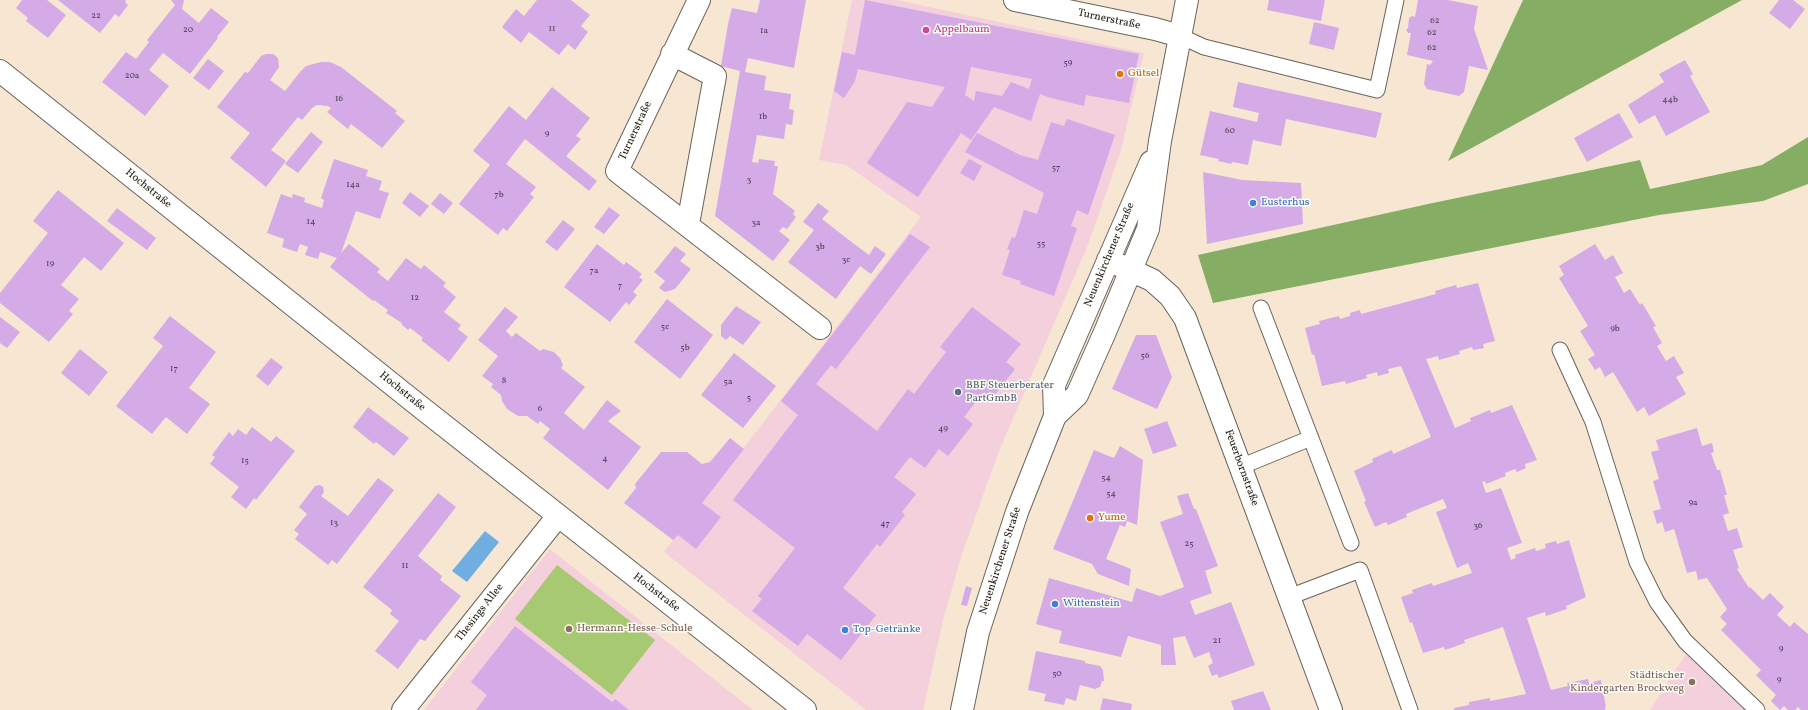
<!DOCTYPE html>
<meta charset="utf-8">
<style>
body{margin:0}
canvas{display:block;background:#f7e7d2}
</style>
<canvas width="1808" height="710"></canvas>
<script>
const ctx = document.querySelector('canvas').getContext('2d');
ctx.lineJoin = 'round';
function fillPath(path, color) { ctx.fillStyle = color; ctx.fill(path, 'evenodd'); }
function trace(path, color, width, dash) { ctx.strokeStyle = color; ctx.lineWidth = width; ctx.lineCap = dash ? 'butt' : 'round'; ctx.setLineDash(dash || []); ctx.stroke(path); }
function drawText(font, color, halo, rows, align = 'center') {
  ctx.font = font + ' Vollkorn,serif'; ctx.lineWidth = 3; ctx.setLineDash([]); ctx.textBaseline = 'middle'; ctx.strokeStyle = halo; ctx.fillStyle = color; for (const [text, x, y, turn = 0] of rows) {
    ctx.save(); ctx.translate(x, y); ctx.rotate((+turn || 0) * Math.PI / 180); ctx.textAlign = isNaN(turn) ? turn : align; if (halo) ctx.strokeText(text, 0, 0); ctx.fillText(text, 0, 0); ctx.restore();
  }
}
fillPath(new Path2D(`
 M852,0H897L1144,53L1121,150L1088,245L999,451L962,554L944,616L923,710H866L664,552L921,217L846,165L819,160Z
 M550,549L753,710H424Z
 M1686,654L1745,710H1650Z`), '#f4cfdc');
fillPath(new Path2D(`
 M557,565L655,640L612,695L515,619Z`), '#a7c972');
fillPath(new Path2D(`
 M1523,0H1742L1448,161Z
 M1808,137V184L1763,201L1659,215L1213,303L1198,255L1428,204L1640,160L1650,189L1762,165Z`), '#85ad64');
fillPath(new Path2D(`
 M485,531L499,542L467,582L452,571Z`), '#70aee2');
fillPath(new Path2D(`
 M22,0H47L66,15L48,38L26,21L28,18L16,8Z
 M58,0H126L125,2L128,5L119,17L115,14L100,33Z
 M171,0H184L182,9L199,23L211,8L229,22L217,37L218,38L190,74L163,53L149,70L169,86L145,116L102,82L126,52L136,59L149,42L147,40L175,5Z
 M537,0H571L590,15L581,26L588,32L575,50L568,44L559,55L529,32L521,43L502,27L516,9L524,16Z
 M760,0H806L794,68L748,58L745,72L766,76L764,90L791,94L789,109L794,110L792,125L786,124L784,139L757,135L752,162L758,163L759,159L775,161L774,166H778L773,194L795,211L793,214L796,217L787,229L783,227L779,231L790,240L773,261L715,216L740,71L721,66L728,24L732,8L757,13Z
 M865,0L1139,54L1129,103L1086,95L1084,106L1051,98L1040,94L1031,121L994,107L971,140L961,133L918,197L867,163L907,102L932,107L945,87L858,69L855,81L844,98L834,91L842,52L855,55ZM971,67L1032,79L1029,89L1011,82L1002,96L976,91L974,101L965,95Z
 M1269,0H1325L1321,21L1267,10Z
 M1418,0H1448L1478,6L1474,29L1488,70L1469,66L1464,92L1459,96L1427,89L1424,84L1427,64L1430,65L1433,61L1407,55L1411,33H1408L1406,30L1408,28L1409,18L1412,16L1415,17Z
 M1779,0H1793L1805,9L1790,29L1769,13Z
 M1314,22L1339,28L1334,50L1309,44Z
 M266,54H273L278,58L279,67L270,80L285,91L300,72L306,66L321,62H330L341,67L397,111L395,113L405,121L382,148L351,124L348,129L327,112L331,108L328,106L317,105L312,108L302,120L298,117L271,150L286,161L266,187L230,158L250,133L217,107L245,72L248,73L261,56Z
 M208,59L224,71L209,90L193,78Z
 M1685,60L1693,74L1690,76L1710,112L1666,136L1655,115L1639,124L1628,105L1664,82L1659,74Z
 M1238,82L1382,113L1376,138L1286,119L1281,146L1253,140L1248,165L1232,162L1231,164L1218,161L1219,159L1200,155L1210,111L1257,122L1259,113L1233,107Z
 M552,87L590,118L576,136L581,139L566,156L597,181L589,191L525,139L506,164L536,187L530,194L534,197L507,231L503,228L498,235L459,204L490,165L473,151L509,106L526,120Z
 M1619,113L1633,137L1587,162L1574,138Z
 M1067,119L1115,135L1088,215L1077,210L1071,226L1077,228L1054,296L1020,284L1021,281L1002,275L1010,250L1007,249L1012,237L1015,238L1024,210L1037,214L1044,193L965,152L977,133L1020,155L1038,160L1051,122L1064,126Z
 M311,132L323,142L298,173L285,164Z
 M334,159L368,170L366,176L382,181L379,190L389,193L380,219L356,211L341,253L349,244L380,269L377,272L388,281L406,258L421,269L424,265L446,283L443,286L456,297L444,312L461,325L458,329L468,337L449,362L421,340L423,338L410,328L408,330L401,324L402,323L386,313L388,310L374,300L373,301L330,267L337,258L320,252L318,259L305,255L308,247L300,244L297,252L282,247L284,239L267,233L281,194L292,198L293,194L305,198L304,202L322,208L324,200L321,198Z
 M969,159L982,166L974,181L960,173Z
 M1203,172L1242,180L1301,183L1303,224L1207,244Z
 M58,190L124,243L101,271L84,257L61,285L79,299L69,311L73,314L49,342L0,303V293L48,233L33,221Z
 M410,192L429,206L420,217L402,203Z
 M440,193L453,203L444,214L431,204Z
 M818,203L829,211L822,219L845,237L869,255L875,246L886,254L871,274L860,266L836,299L788,262L814,230L803,222Z
 M609,207L620,215L604,234L594,227Z
 M117,208L156,238L147,250L107,221Z
 M563,220L575,229L557,251L545,242Z
 M910,234L930,247L836,369L831,365L816,384L877,431L908,389L914,394L946,352L940,347L972,307L1021,344L1006,362L1015,369L990,401L982,394L964,417L973,424L948,456L939,449L925,468L910,457L894,477L916,494L902,512L905,515L880,547L877,544L843,588L876,615L841,660L807,634L798,646L752,611L762,599L758,596L795,548L733,500L798,415L781,401Z
 M597,244L624,265L626,262L642,274L639,277L643,280L633,292L637,295L629,305L626,302L610,322L564,287Z
 M1595,244L1605,260L1613,255L1623,273L1615,277L1624,293L1630,289L1640,305L1642,303L1656,326L1653,327L1662,343L1657,346L1666,361L1674,356L1684,373L1676,377L1686,394L1649,416L1644,407L1637,412L1613,372L1605,377L1600,367L1595,370L1588,359L1595,355L1580,331L1588,326L1559,278L1564,275L1559,266Z
 M675,246L686,254L680,261L691,269L675,289L665,292L659,288L665,281L654,272Z
 M1478,283L1495,341L1483,344L1484,348L1473,350L1472,347L1459,351L1460,354L1439,360L1438,356L1426,359L1455,428L1471,421L1470,418L1490,410L1491,413L1512,405L1537,460L1525,464L1526,468L1517,472L1515,469L1505,473L1506,476L1486,484L1485,481L1482,482L1486,493L1501,488L1522,543L1507,548L1511,560L1516,558L1515,555L1535,548L1536,551L1546,548L1545,544L1556,541L1557,544L1569,540L1586,597L1566,606L1567,609L1546,616L1545,612L1527,618L1551,690L1568,686L1567,683L1588,679L1589,683L1601,680L1606,707H1605V710H1454V708L1469,705V702L1490,698V701L1526,694L1503,627L1464,640L1465,643L1445,650L1444,647L1423,653L1412,622L1410,623L1401,597L1413,593L1412,590L1432,583L1433,586L1472,573L1468,563L1457,568L1436,512L1447,508L1443,499L1406,514L1407,517L1388,525L1386,522L1375,527L1364,502L1366,501L1354,471L1373,462L1372,459L1392,450L1393,454L1431,437L1401,366L1388,369L1389,373L1378,376L1377,372L1366,375L1367,378L1346,384L1345,381L1322,386L1314,354L1312,355L1305,328L1320,324L1319,321L1339,316L1340,319L1350,316V313L1360,310L1361,314L1436,294L1435,291L1456,285L1457,288Z
 M667,299L713,335L680,379L634,342Z
 M736,306L761,322L743,345L730,336L726,340L721,336V325Z
 M505,307L518,317L506,331L512,337L516,333L540,351L543,349L554,352L560,358L563,365L561,368L585,387L564,413L584,430L607,400L621,411L608,421L641,447L608,490L543,438L550,429L540,421L538,424L527,416H518L507,409L502,401L501,395L491,387L493,384L482,376L498,356L478,340Z
 M170,316L216,352L189,388L210,404L187,434L166,417L152,434L116,406L163,346L153,338Z
 M0,317L20,332L7,348L0,343Z
 M1136,335H1156L1172,377L1157,409L1112,389Z
 M80,349L108,372L89,396L61,373Z
 M734,353L776,386L743,428L701,395Z
 M271,358L283,367L268,386L256,376Z
 M368,407L409,438L394,456L376,442L374,444L353,427Z
 M1167,421L1177,446L1153,454L1144,429Z
 M252,427L271,442L276,436L295,451L256,500L254,498L246,509L231,497L239,487L210,464L215,457L212,455L229,432L233,436L238,429L246,435Z
 M1697,428L1702,446L1712,443L1714,452L1711,453L1717,470H1720L1727,495H1724L1729,513L1723,515L1728,531L1737,528L1743,547L1733,550L1739,568L1737,569L1749,588L1750,587L1763,600L1770,593L1784,607L1777,615L1790,627L1794,622L1808,634V710H1801L1798,707L1795,710H1788L1784,706L1780,710L1771,701L1776,695L1756,675L1761,670L1721,630L1727,624L1720,617L1727,609L1707,578L1698,580L1696,571L1687,573L1674,529L1665,532L1662,522L1657,524L1653,511L1661,509L1653,481L1659,479L1651,452L1659,450L1656,440Z
 M730,438L744,449L702,503L721,517L696,549L678,535L673,540L624,503L636,488L635,484L661,452H687L702,464L710,462Z
 M1120,446L1143,460L1137,525L1127,521L1125,527L1120,525L1106,559L1131,569L1129,586L1098,574L1092,564L1053,549L1094,450L1114,458Z
 M378,478L394,490L337,564L332,560L328,565L295,539L299,534L294,530L307,514L299,507L315,486L320,485L323,487L324,492L321,496L348,516Z
 M438,493L456,507L418,556L442,576L440,580L461,596L425,641L420,639L398,669L375,651L399,621L390,614L392,610L363,587Z
 M1188,493L1194,509H1196L1218,566L1205,571L1212,593L1190,601L1195,615L1231,602L1255,665L1219,678L1217,674L1212,676L1208,666L1213,663L1209,652L1194,658L1185,636L1173,638L1176,665H1161V645L1128,636L1121,657L1059,643L1062,631L1036,624L1049,578L1132,602L1136,588L1160,596L1184,587L1160,522L1183,514L1177,496Z
 M966,586L972,588L967,606L961,605Z
 M515,626L612,702L615,699L629,710H476L487,695L471,682Z
 M1036,651L1085,661V663L1100,666L1103,670L1104,681H1102L1100,687L1095,689L1080,685L1076,701L1066,698L1064,705L1044,701L1046,694L1028,690Z
 M1263,691L1271,710H1234L1231,701Z
 M1103,698L1132,704L1131,710H1100Z`), '#d4aae7');
const lane = new Path2D(`
 M1180,36L1204,47L1377,90L1396,0
 M1261,308L1351,543
 M1560,350L1593,422L1637,562L1657,602L1685,641L1757,710
 M1240,467L1311,438
 M1289,597L1360,570L1410,710`);
const street = new Path2D(`
 M699,0L617,171L820,328
 M1015,0L1155,29L1180,36
 M672,54L715,76L688,224
 M0,71L418,405L805,710
 M403,710L558,516`);
const secondary = new Path2D(`
 M1108,260L1152,280L1170,296L1185,318L1331,710
 M1055,416L1054,385L1151,162
 M962,710L978,632L1017,512L1055,416L1077,395L1105,332L1148,229L1160,141L1187,0`);
trace(lane, '#69635c', 17);
trace(street, '#69635c', 24);
trace(secondary, '#69635c', 24);
trace(lane, '#fff', 15);
trace(street, '#fff', 22);
trace(secondary, '#fff', 22);
for (const [x, y, r, color] of [
 [926,30,4,"#d1479c"],
 [1120,74,4,"#e8710a"],
 [1253,203,4,"#3f7fe0"],
 [958,392,4,"#5c6f8a"],
 [1090,518,4,"#e8710a"],
 [1055,604,4,"#3f7fe0"],
 [569,629,4,"#8d6e63"],
 [845,630,4,"#3f7fe0"],
 [1692,682,4,"#8d6e63"]
]) { const dot = new Path2D(); dot.arc(x, y, r, 0, 2 * Math.PI); ctx.fillStyle = color; ctx.fill(dot); trace(dot, '#fdfcf7', 1.5); }
drawText('9px', '#4a404f', null, [
 ["22",96,16],
 ["62",1435,21],
 ["11",552,29],
 ["20",188,30],
 ["1a",764,31],
 ["62",1432,33],
 ["62",1432,48],
 ["59",1068,63],
 ["20a",132,76],
 ["16",339,99],
 ["44b",1670,100],
 ["1b",763,117],
 ["60",1230,131],
 ["9",547,134],
 ["57",1056,168],
 ["3",749,180],
 ["14a",353,185],
 ["7b",499,195],
 ["14",311,222],
 ["3a",756,223],
 ["55",1041,244],
 ["3b",820,247],
 ["3c",846,260],
 ["19",50,264],
 ["7a",594,271],
 ["7",620,286],
 ["12",415,298],
 ["5c",665,327],
 ["9b",1615,329],
 ["5b",685,348],
 ["56",1145,356],
 ["17",174,369],
 ["8",504,381],
 ["5a",728,382],
 ["5",749,398],
 ["6",540,409],
 ["49",943,429],
 ["4",605,459],
 ["15",245,461],
 ["54",1106,478],
 ["54",1111,494],
 ["9a",1693,503],
 ["13",334,523],
 ["47",885,524],
 ["36",1478,526],
 ["25",1189,544],
 ["11",405,566],
 ["21",1217,641],
 ["9",1781,649],
 ["50",1057,674],
 ["9",1779,680]
]);
drawText('11px', '#1c1c1c', '#fdfcf7', [
 ["Turnerstraße",1109,20,12],
 ["Turnerstraße",636,131,-65],
 ["Hochstraße",148,189,39],
 ["Neuenkirchener Straße",1110,255,-67],
 ["Hochstraße",402,392,39],
 ["Feuerbornstraße",1241,468,70],
 ["Neuenkirchener Straße",1001,561,-72],
 ["Hochstraße",656,593,38],
 ["Thesings Allee",480,613,-52]
]);
drawText('11px', '#b23c85', '#fdfcf7', [
 ["Appelbaum",934,30]
], 'left');
drawText('11px', '#c56008', '#fdfcf7', [
 ["Gütsel",1128,74],
 ["Yume",1098,518]
], 'left');
drawText('11px', '#366cbe', '#fdfcf7', [
 ["Eusterhus",1261,203],
 ["Wittenstein",1063,604],
 ["Top-Getränke",853,630]
], 'left');
drawText('11px', '#4e5e75', '#fdfcf7', [
 ["BBF Steuerberater",966,386],
 ["PartGmbB",966,399]
], 'left');
drawText('11px', '#785e54', '#fdfcf7', [
 ["Hermann-Hesse-Schule",577,629],
 ["Städtischer",1684,676,"right"],
 ["Kindergarten Brockweg",1684,689,"right"]
], 'left');
</script>
